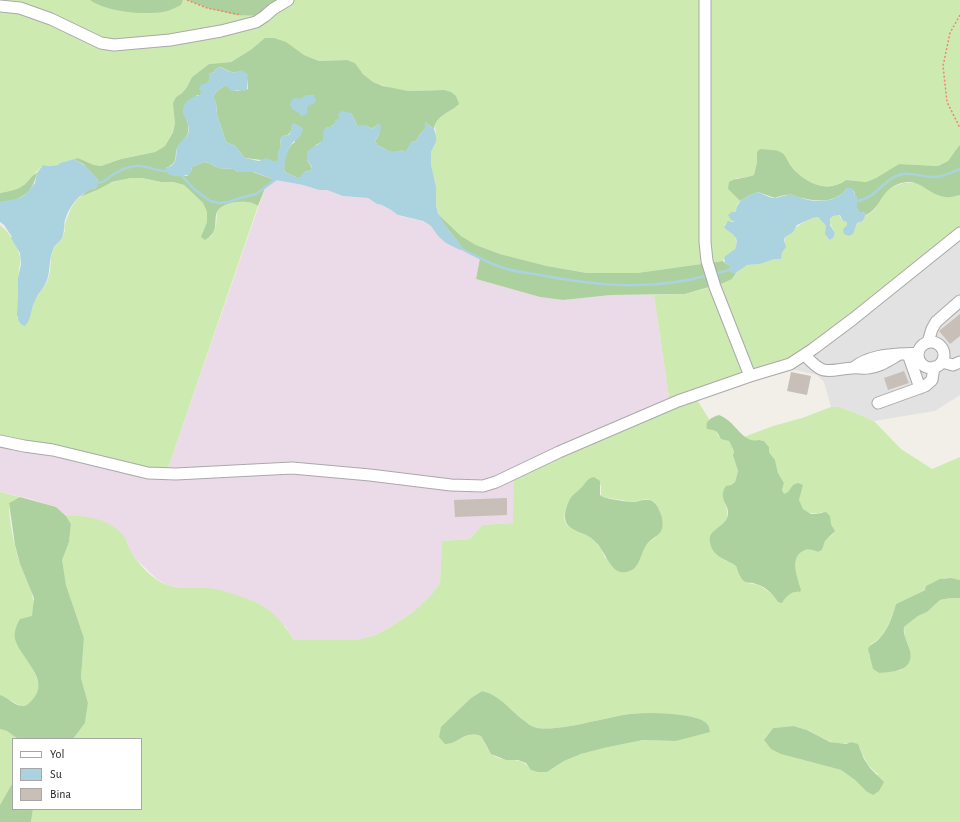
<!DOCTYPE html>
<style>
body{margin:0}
#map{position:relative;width:960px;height:822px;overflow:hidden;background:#f2efe9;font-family:"Alegreya Sans",sans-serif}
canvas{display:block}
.legend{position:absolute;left:12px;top:738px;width:130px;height:72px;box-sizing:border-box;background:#fff;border:1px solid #a7a7a7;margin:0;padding:5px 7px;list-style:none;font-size:12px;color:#222}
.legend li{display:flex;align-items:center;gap:8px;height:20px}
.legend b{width:20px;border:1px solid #a7a7a7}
</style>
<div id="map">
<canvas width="960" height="822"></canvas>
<ul class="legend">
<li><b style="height:5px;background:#fff"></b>Yol</li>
<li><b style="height:11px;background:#aad3df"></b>Su</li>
<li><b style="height:11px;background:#c7bfb8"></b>Bina</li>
</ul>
</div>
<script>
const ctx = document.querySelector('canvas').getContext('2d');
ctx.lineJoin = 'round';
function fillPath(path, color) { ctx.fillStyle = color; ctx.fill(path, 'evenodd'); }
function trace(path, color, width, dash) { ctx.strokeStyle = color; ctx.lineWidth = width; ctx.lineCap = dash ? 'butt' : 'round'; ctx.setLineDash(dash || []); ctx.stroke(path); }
fillPath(new Path2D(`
 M275,180L303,185L319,190H327L343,196L368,198L377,204L382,205L391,210L400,216L422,221L431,226L438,236L453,246L480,258L476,279L540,297L563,300L611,295H654L670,404L513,523L482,525L470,539L442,541L440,583L431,595L413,612L392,626L376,635L356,640H294L285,626L179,587L168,586L157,579L138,561L131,552L127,541L78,516H66L56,507L27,498L0,492V441L166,474L265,188Z`), '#ebdbe8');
fillPath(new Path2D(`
 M0,0H90L111,9L181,5L183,0H187L207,8L288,0H960V145L958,147L948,161L938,166L899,164L876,178L866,182L846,180C832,190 813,187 800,176C796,173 794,167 789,165C779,160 767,156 757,152V162L754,175L746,179L736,178L728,189L740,201L737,205L736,212L734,213L735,221H730L724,225L735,235L737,246L731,253L724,257L723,261L637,273H587L547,266L500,254L476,245L461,236L439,215L436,205L435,181L432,175L431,165V152L436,142L435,124L439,118L453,109L444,90L408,91L397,90L373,82L363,74L355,63L347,60L319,61L304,55L296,50L252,49L231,62L209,64L192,77L187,87L182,93L176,97L175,123L173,131L165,146L155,152L121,159L101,166L94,165L78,158L60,163L58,165L49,166L43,165L23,186L15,190L0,193Z
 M131,178H142L161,182H173L184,185L203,203L207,212V222L204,230L211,237C212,234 214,231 215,228C218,222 215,214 219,209C226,201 250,199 258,206L166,474L0,441V225C10,232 25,255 19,268L17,299V319L32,308L35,300L47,282L50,272L51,257L54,247L61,240L65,231L64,226L71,208L76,201L80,197L97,190L106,184Z
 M904,183H916L945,197L960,195V233L813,349L694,395L709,419L706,426L717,432L718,436L729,441L734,451L733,457L738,471L735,482L731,485L723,497C728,513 732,518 716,529L721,558L736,566L740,577L747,583L759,585L776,597L777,600L784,601C787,594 792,591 799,592C800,580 788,558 803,551C808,548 813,550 818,552L822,550L825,541L833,534V527L822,512C813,516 801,512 799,501C799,497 801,490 803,485L784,495L782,490L784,483L778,473L775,460L769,452V447L764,441L759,440L754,441L744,437L773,426L802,418L831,407H839L856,413L874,421L901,449L932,469L960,457V580L944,578L919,593L896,604C891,619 886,637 871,644L869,655L872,660L873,669L879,673L901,670L909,647L905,638L904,627L918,616L927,612L940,600L950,598H960V822H31L33,809H141V739H73L85,723L88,703L81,678L84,638L66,585L61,560L69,542L71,524L66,516C85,515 109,519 122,534C127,539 128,546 132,553C139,565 153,580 167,585C178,589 197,588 209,588C217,589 225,591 233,594C264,603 276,612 294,640H356L376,635L392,626L413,612L431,595L440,583L442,541L470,539L482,525L513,523L514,474L670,404L654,295L685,294L704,289L732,279L739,269L747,265L760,264L774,258L779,259L784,250L785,237C795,228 804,220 818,217L826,226C828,231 823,235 829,240L835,233L829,221L833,216L839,215L843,221L847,222V225L843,229H854L857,223L863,221C864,215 870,214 874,210C879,204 881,197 887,191C891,187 898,185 904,183ZM601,485V496L603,497L633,502L647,499L654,502L660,511L661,518L656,537L645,545L636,567L605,558C601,545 592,537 580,532C577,531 571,529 569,527C561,520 565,508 570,501C581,486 583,488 601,485ZM482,691C501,695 511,712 526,722C528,724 531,726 534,727C542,730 555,728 564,727C586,724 607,717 630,714C648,713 666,714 684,716C694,717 709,719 710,731L676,741L643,740L604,748L581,754L564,761L547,772L532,770C517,752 503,766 491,753C487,749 484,742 481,736C462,730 459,745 445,744L452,717L471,698ZM794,726C802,728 809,730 815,734C827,740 837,747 851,742C854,745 860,747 861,751C867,763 867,765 878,774L866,791L855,780L841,770L796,758L764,740L773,728Z
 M0,492L20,497L9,503C9,523 14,543 19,561C25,579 37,595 33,615C31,622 20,634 16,641L34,670L39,685L37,695L27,705L21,706L0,695Z
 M0,729L7,731L18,739H13V782L0,805Z`), '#cdebb0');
fillPath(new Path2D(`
 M90,0H183L181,5C175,8 169,11 163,12C143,15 107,12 90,0Z
 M187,0H288L265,16L236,15L207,8Z
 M265,38H274L286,42L304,55L319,61L347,60L355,63L363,74L373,82L383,86L408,91L444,90L451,92L456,96L459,104C450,113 436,115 434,129L425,122V129L421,133L416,141L412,142L406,152C401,149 398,152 393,152C387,152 384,147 378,146L375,141L379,135V124L371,129L369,127L357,125L351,113H346L339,117V119L331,127L326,128L323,141L316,145L307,160L312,168L311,170L305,172L300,178L296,177L285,172C282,164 287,146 295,142L291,125V131L288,135L283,136L280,140L281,147L278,153L279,157L277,162L245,158L235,146L226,142L217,115L216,103L213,97L216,92L225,85L236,91L248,89L247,78L240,71C232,75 227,69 220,67L216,69L214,72L209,74V81L200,95H197L183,112C187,120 192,130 185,138C183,141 179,144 177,148C174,158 179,162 166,168L169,174L176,176H187L191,171L192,167L204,162L209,163L218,168L234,169L238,172H253L275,180L265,188L258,206C250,199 226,201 219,209C211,218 222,230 205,240L201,237L207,222V212L203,203L184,185L173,182H161L142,178H131L112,182L97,190L80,197L88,190L96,188L98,180L83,164L74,159L78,158L94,165L101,166L121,159L155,152L165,146L173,132L175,123L173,103L176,97L182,93L187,87L192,77L209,64L231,62L252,49Z
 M960,145V195C955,196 949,198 945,197C924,194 920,175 896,185C880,192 881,208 866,215L863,212H859L857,208V198L855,195L854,191L847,188C837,203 817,202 802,198C799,198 796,196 793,195C786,194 780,196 775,198L758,192L748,196L740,201L728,189L729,182C737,177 745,179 754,175L757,162V152L760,149C767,150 777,149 782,153C786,155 788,163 791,166C804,183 827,194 846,180L866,182L876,178L899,164L938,166L948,161L958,147Z
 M37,173C32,194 21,201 0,202V193C10,191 20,190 27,182C31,178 32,175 37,173Z
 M439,215L461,236L476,245L500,254L547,266L587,273H637L723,261L725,263L729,265L731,272L736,273L732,279L723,283L685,294L611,295L563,300L540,297L476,279L480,258L462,249C457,237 444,228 439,215Z
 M719,415C736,421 742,444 759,440L764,441L769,447V452L775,460L778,473L784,483L782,490L784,494L788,492L793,485L798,483L803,485L799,500L803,509L811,514H816L826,512L830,516L831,524L835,531L825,541L822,550L818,552C813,550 808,548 803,551C789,558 798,579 801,590L800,592C791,591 787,596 782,603L778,602C774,595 765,586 756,584C752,582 748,584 744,581C739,577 738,571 736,566C726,559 712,557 710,542C709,538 710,534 714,531C719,526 726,523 728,515C730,505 717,499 726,486L731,485L735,482L738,471L733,456L734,451L729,441L721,439L717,432L713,430L707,429C704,421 712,417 719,415Z
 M594,477L600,481V495L603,497C609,499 627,502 633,502C637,502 641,500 645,500C655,498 660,510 662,518C664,531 661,533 651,540C641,547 641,566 632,570C614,579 609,560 601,549C599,545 595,541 591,538C584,532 569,531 566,522C563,514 567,503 572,496C575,493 578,491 581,488C586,483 586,479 594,477Z
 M20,497L56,507L66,516L71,524L69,542L62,560L66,585L84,638L81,678L88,703L85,723L73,739H18L7,731L0,729V695C7,697 15,706 22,706C27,706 29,703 32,700C52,680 20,658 15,639C14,631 16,626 20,619L32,616L34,598L20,564L15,545L9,503Z
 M951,578L960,580V598H950L940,600L927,612L918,616L904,627C903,634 906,639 908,645C918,669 897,672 879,673L873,669L868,649C871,644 873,644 877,641C888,631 892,617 896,604L919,593L925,590L926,586L940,579Z
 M482,691C501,695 511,712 526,722C528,724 531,726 534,727C542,730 555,728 564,727C586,724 608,717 630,714C649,712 668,713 688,716C697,718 710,720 710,732L676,741L643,740L604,748L581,754L564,761L547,772H538L531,770L526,763L518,760H506L491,754L481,736C462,730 459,745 445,744L439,737L441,727L471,698Z
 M794,726L807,730L830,742L846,744L851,742L858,744L864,759L870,768L884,782L879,791L873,795L866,791L855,780L841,770L781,754L771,749L764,740L773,728Z
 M13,782V809H33L31,822H0V805Z`), '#add19e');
fillPath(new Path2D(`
 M960,233V395L935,411L874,421L856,413L839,407H831L824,382L817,375L791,369L787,365Z`), '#e2e2e2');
fillPath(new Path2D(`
 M220,67C230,71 231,75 242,70L248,75L247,78V90L244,91L241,90L232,91L225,85L216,92L213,97L216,103L217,115L226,142L235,146L245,158L259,161L266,158L276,162L279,157L277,153L281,147L280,140L283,136L289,135L291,131V125L294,123L303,128C300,142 296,137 291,145C287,150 283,167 285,172L296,177H300L305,172L311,170L312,167L307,160C306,145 315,149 322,141C325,138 322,133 324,129C329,127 335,127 335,120L339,119L338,114L342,111L351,113L357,125H366L371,129L379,124L381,126L380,133L375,141L378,146C383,147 385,150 390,151C396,153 400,149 406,151L408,149L410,143L416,141L421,133L425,129V122L434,129L436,136V142L431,152V165L436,187V205L438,213L447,228L460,244L462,249L460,250L446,243L438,236L431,226L423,221L398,215L391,210L382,205L377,204L368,198L343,196L327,190H319L303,185L275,180L254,172H238L234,169L218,168L209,163L204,162L192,167L190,174C181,177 172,178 165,171L166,168C169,167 173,165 174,163C178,158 175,150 178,145C182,140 188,137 189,130C189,124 185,119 183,113C181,103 192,96 200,95L201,91L199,89C202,82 204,85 209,81V74L214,72L217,68Z
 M306,95H314L316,102L313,104L309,105L307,108V114L301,116L298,112L292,109L290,104L292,100L295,98L300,99Z
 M74,159C83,164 95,172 99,183L96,188C80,191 66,209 64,226C64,230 64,233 62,238C60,242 57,243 54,247C53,249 52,253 51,256C49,264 50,272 47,280C45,287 38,293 35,301C30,310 32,318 25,326C20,325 18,320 17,315L18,278L21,264L20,253L11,238L12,237L4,225L0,222V202L20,198L25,195L35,183L37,173L43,165L49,166L58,165L60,163Z
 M847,188H852L855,195L857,197V208L859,212H863L866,215L864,218L863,221L857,223L853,234L849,236L844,234L843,229L847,225V222L843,221L840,215L833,216L830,219V225L835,233L833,238L829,240L825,234L826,226L818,217L813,218L797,225L793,232L785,237L784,240L786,247L782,253L781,259H774L760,264L747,265L734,274L729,271V265L725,263L724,257L735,249C741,235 730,234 724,227L728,221L735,222L731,220L728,215L732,212H736C737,199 748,196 758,192C763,194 772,199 776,198C782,197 786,194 792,195C795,195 798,197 801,198C816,203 837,203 847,188Z`), '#aad3df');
trace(new Path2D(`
 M182,176L194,189L210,201L219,203L229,202L240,198L256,194L275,180
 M99,183C106,182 108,177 114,174C120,170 129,167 135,166C143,164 156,171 165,171
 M857,201C876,199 884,178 902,174C913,172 925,178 936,177C945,176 952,172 960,169
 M462,249C476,256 490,264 504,268C515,272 528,273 540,275C596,286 653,291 709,275
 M714,274L729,270`), '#aad3df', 2.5);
fillPath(new Path2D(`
 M960,314V336L950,344L939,331Z
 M904,371L909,383L888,390L884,378Z
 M791,372L811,376L807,395L787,391Z
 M507,498V515L455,517L454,500Z`), '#c7bfb8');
const minor = new Path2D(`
 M705,0V242L707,261L715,287L750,376
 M0,6L20,8L51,19L101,43L114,45L170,40L221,31L256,22L265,16L273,9L288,0
 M928,342L932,329L936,322L960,301
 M918 355a13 13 0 1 1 26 0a13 13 0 1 1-26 0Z
 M908,354L920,388
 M805,355C824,377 827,370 852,368C858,367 863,369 868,368C880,367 889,360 900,354
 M942,362L953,365L960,362
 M853,368C872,353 895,355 918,353
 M878,403L925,386L932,380L934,367
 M0,441L24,446L53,450L148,473L176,474L292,468L370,475L451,485L483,486L496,482L559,452L678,401L750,376L790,364L813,349L853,319L960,233`);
trace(minor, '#a9a9a9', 13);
trace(new Path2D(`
 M187,0L207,8L241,15
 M960,15L950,33L943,66L947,102L960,128`), '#fa8072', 1.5, [2, 2]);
trace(minor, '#fff', 11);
</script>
